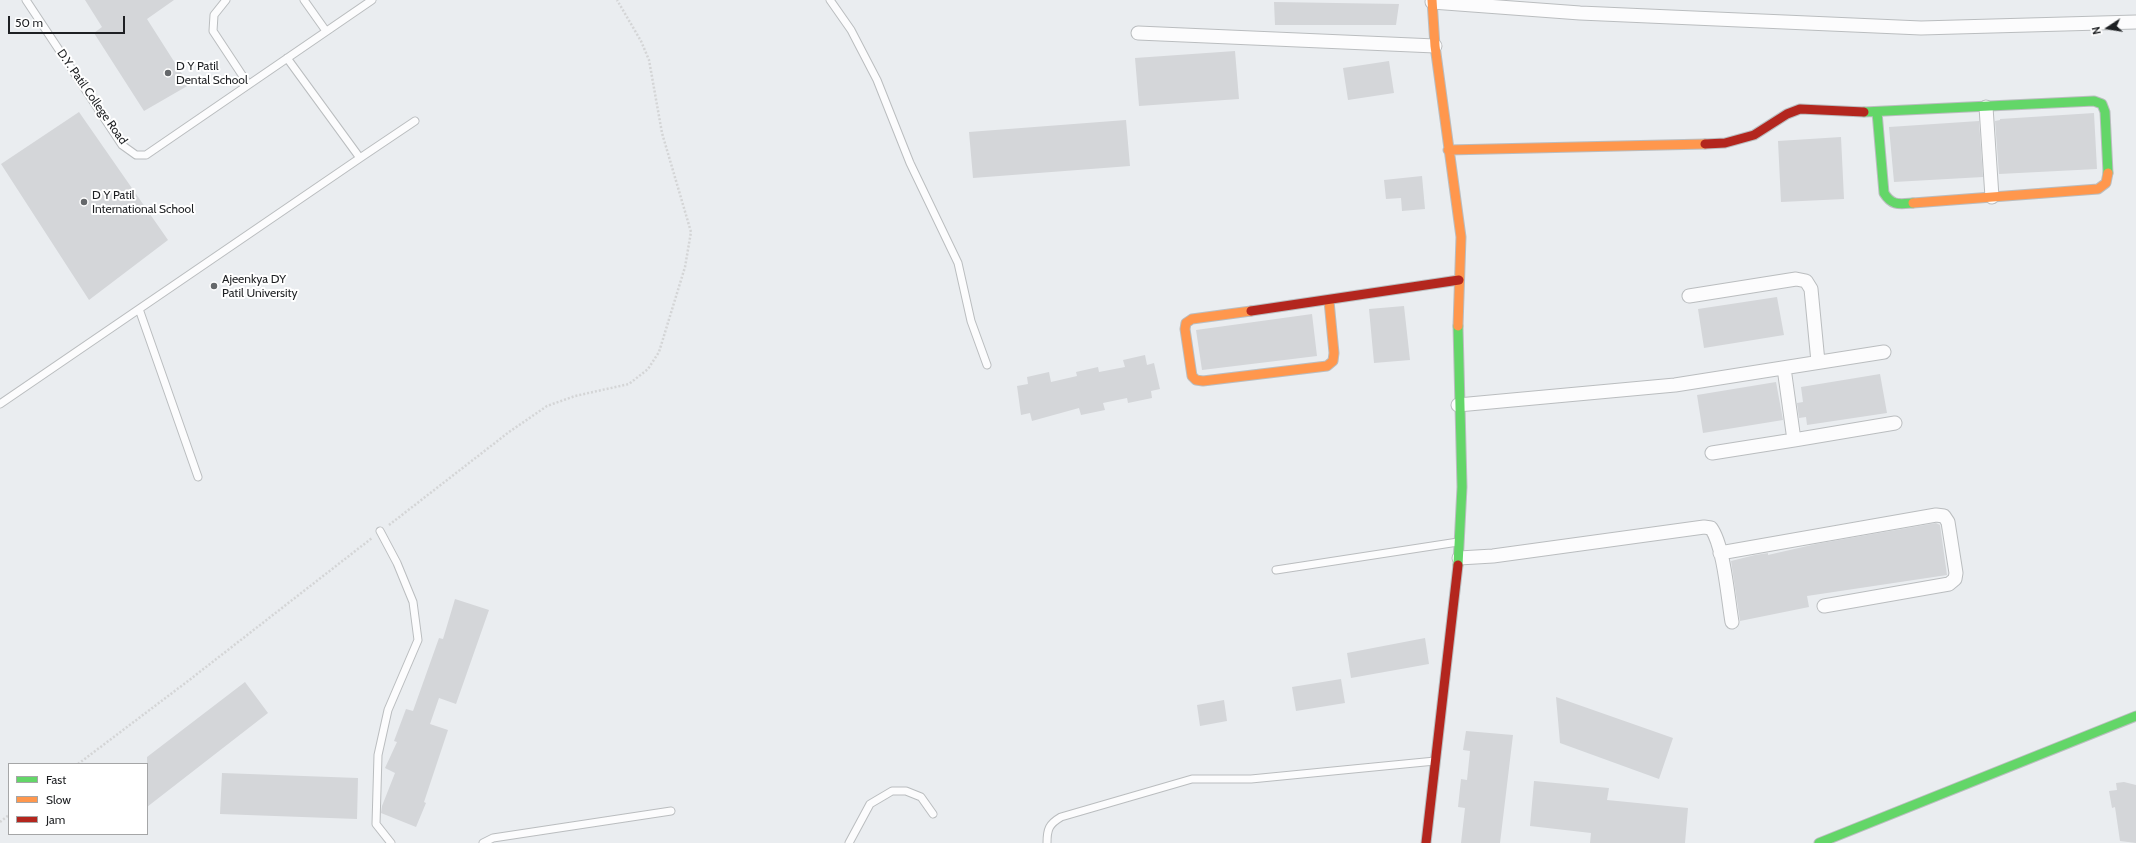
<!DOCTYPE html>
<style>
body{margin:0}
#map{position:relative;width:2136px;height:843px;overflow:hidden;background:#eaedf0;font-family:Cabin,sans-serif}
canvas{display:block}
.legend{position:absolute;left:8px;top:763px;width:140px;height:72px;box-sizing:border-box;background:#fff;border:1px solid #a5a6a7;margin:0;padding:5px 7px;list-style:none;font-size:12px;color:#1e2023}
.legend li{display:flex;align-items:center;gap:8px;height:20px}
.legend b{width:20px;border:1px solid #a5a6a7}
.north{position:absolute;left:2088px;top:8px;width:40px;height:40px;-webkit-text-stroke:3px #fff;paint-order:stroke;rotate:258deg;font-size:11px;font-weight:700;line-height:16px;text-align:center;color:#1e2023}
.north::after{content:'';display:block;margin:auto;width:14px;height:18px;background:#1e2023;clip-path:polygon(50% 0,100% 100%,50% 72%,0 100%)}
.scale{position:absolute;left:8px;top:16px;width:117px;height:18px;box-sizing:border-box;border:2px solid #1e2023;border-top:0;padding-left:5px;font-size:12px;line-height:14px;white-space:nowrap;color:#1e2023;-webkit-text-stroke:3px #fff;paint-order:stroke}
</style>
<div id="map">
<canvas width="2136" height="843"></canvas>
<ul class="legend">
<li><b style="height:5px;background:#63d668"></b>Fast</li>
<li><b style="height:5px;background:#ff974d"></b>Slow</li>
<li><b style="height:5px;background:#b3261e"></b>Jam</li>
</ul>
<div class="north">N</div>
<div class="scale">50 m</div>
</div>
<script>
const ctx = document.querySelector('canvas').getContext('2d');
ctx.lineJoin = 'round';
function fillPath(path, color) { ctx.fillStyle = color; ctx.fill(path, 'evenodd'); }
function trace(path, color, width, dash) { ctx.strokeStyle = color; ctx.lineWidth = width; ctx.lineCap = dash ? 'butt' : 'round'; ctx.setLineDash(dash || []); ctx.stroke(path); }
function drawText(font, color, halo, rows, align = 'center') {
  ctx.font = font + ' Cabin,sans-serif'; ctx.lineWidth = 4; ctx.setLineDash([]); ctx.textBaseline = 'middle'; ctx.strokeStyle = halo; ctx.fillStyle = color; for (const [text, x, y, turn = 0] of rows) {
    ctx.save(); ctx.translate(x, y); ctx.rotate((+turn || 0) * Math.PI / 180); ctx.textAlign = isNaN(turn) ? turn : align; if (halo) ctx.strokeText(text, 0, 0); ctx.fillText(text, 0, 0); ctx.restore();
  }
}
fillPath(new Path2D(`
 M85,0H174L147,19L189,85L144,111L94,33L102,27Z
 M1274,2L1399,4L1396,25H1275Z
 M1235,51L1239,99L1139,106L1135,58Z
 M1389,61L1394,93L1348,100L1343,68Z
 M79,112L168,240L89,300L1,164Z
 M2094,113L2097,169L1999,174L1995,121L2000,120V119Z
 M1126,120L1130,166L973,178L969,132Z
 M1979,121L1983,177L1894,182L1889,127Z
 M1841,137L1844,199L1781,202L1778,141Z
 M1422,176L1425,209L1402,211L1401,198L1386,199L1384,180Z
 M1777,297L1784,335L1704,348L1698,309Z
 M1404,306L1410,360L1374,363L1369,309Z
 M1312,314L1317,356L1202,370L1196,330Z
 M1145,355L1147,365L1154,363L1160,389L1151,391L1152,398L1128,403L1127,398L1103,403L1105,410L1081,415L1079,408L1032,421L1030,413L1021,415L1017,386L1028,384L1027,377L1049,372L1051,382L1077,376L1076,372L1098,367L1099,372L1125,367L1123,360Z
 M1880,374L1887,413L1807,425L1806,417L1799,418L1797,403L1803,402L1801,387Z
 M1776,382L1783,420L1703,433L1697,395Z
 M1936,523L1940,525L1947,575L1807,596L1809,607L1740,621L1731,561L1755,555L1768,553V555L1816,544Z
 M455,599L489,610L456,704L439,698L430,724L448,730L424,802L426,803L416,827L381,813L382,806L395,773L385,768L397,742L394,741L406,709L413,711L439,638L443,639Z
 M1425,638L1429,664L1351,678L1347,653Z
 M1341,679L1345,703L1296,711L1292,687Z
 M245,682L268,713L147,807V757Z
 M1556,697L1673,738L1659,779L1560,743Z
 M1224,700L1227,721L1200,726L1197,705Z
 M1466,731L1513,735L1500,843H1461L1465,808L1458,807L1461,779L1467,780L1470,751L1463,750Z
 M222,773L358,778L357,819L220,814Z
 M1534,781L1609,788L1607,800L1688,808L1685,843H1590L1591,833L1530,826Z
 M2124,782L2136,785V843L2120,841L2115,807L2112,808L2109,791L2117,790L2116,783Z`), '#d4d6d9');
const lane = new Path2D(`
 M26,0L122,145L136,155H146L372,0
 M226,0L214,15L213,31L248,84
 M304,0L326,31
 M830,0L851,30L877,80L910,163L958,263L971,321L987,365
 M360,158L415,121
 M139,309L198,477
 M0,404L360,158L287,58
 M380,531L397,563L413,602L418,640L388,710L378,755L376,824L391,843
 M1276,570L1458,542
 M483,843L493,838L671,811
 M849,843L870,804L892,791H906L921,797L933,814
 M1047,843C1047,829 1049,824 1061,817L1192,779H1251L1435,761`);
const street = new Path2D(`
 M1432,2L1580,13L1921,28L2136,22
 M1138,33L1435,46
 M1986,107L1992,197
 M1689,296L1796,279L1806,281L1811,289L1818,362
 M1458,405L1675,385L1884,352
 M1794,440L1895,423
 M1712,453L1794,440L1784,368
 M1720,553L1936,515L1944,516L1948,522L1956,573L1955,579L1949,584L1824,606
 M1459,558L1493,556L1704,527L1711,528C1724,546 1728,599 1732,622`);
const fast = new Path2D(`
 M1864,112L2094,101L2102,104L2105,112L2108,173
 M1877,112L1884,193C1892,206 1899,204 1913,203
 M1458,326L1462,487L1458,565
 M1819,843L2136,716`);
const slow = new Path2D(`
 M1432,0L1435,46L1461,237L1458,326
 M1448,150L1705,144
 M1913,203L2098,189L2106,183L2108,173
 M1251,311L1192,319L1186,323L1185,329L1192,376L1196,380L1203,381L1327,366L1333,361L1334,353L1329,301`);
const jam = new Path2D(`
 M1705,144L1725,143L1754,135L1787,114L1800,109L1864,112
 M1251,311L1459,280
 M1426,843L1458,565`);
trace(lane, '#babdbf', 9);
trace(street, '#babdbf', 15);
trace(fast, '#babdbf', 11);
trace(slow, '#babdbf', 11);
trace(jam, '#babdbf', 11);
trace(new Path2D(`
 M389,525L509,432L547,406L575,396L629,384L648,369L659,352L685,267L691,232L662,133L649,60L641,41L617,0
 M78,764L188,681L372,538
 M0,822L9,815`), '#d4d5d6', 2.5, [2, 2]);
trace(lane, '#fcfcfd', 7);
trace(street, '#fcfcfd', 13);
trace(fast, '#63d668', 9);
trace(slow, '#ff974d', 9);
trace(jam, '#b3261e', 9);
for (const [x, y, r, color] of [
 [168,73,4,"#65686b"],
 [84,202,4,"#65686b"],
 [214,286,4,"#65686b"]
]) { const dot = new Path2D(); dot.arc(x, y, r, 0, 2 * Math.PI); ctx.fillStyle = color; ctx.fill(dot); trace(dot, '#fff', 1.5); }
drawText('12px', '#1e2023', '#fff', [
 ["D Y Patil",176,66],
 ["Dental School",176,80],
 ["D Y Patil",92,195],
 ["International School",92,209],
 ["Ajeenkya DY",222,279],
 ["Patil University",222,293]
], 'left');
drawText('12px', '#1e2023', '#fff', [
 ["D.Y. Patil College Road",92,97,55]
]);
</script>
